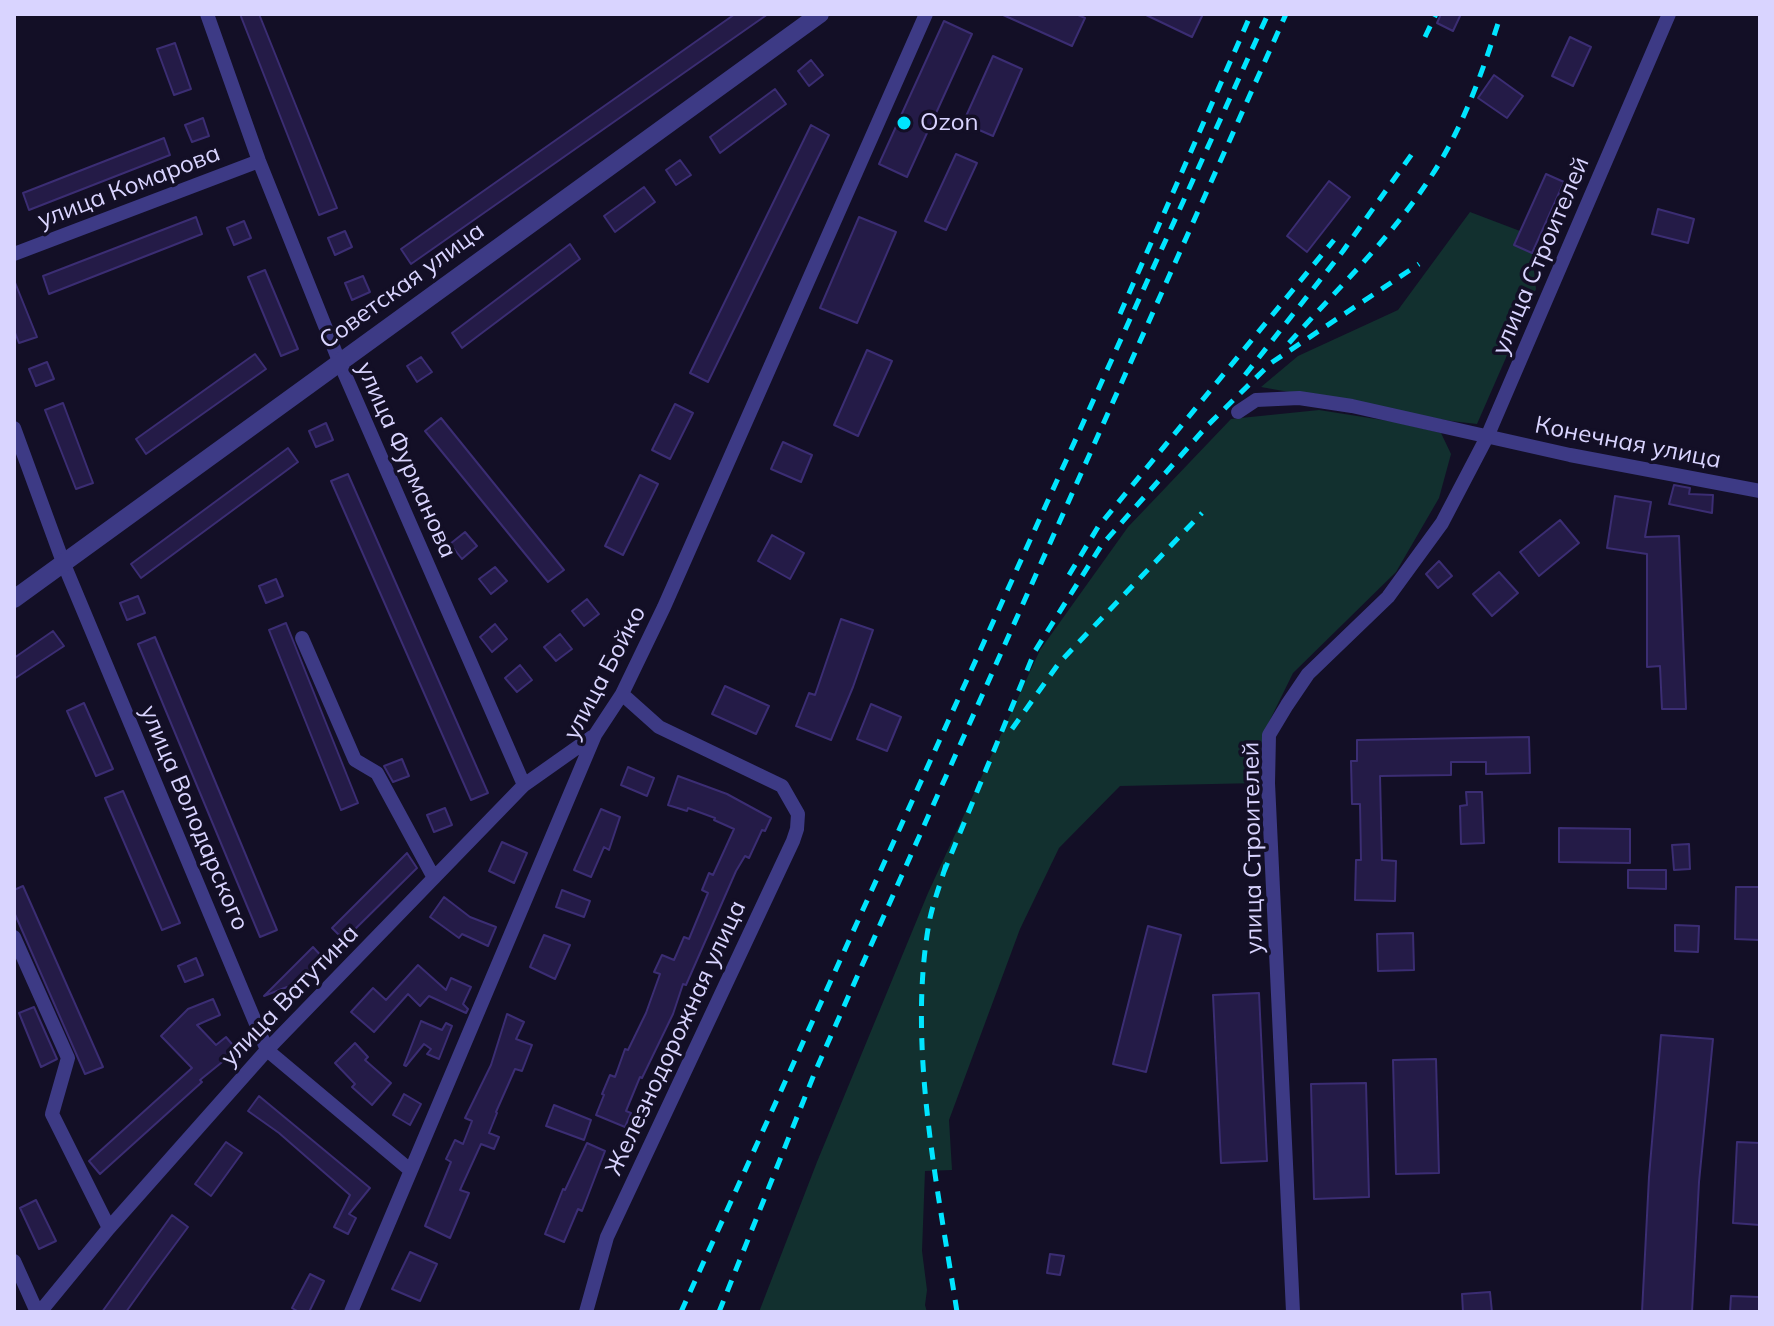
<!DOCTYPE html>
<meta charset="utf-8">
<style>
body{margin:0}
#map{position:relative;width:1774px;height:1326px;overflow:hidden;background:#130f26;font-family:Mulish,sans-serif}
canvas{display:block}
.frame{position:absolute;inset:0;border:16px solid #d9d4ff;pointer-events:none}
</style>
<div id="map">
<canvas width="1774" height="1326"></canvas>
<div class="frame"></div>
</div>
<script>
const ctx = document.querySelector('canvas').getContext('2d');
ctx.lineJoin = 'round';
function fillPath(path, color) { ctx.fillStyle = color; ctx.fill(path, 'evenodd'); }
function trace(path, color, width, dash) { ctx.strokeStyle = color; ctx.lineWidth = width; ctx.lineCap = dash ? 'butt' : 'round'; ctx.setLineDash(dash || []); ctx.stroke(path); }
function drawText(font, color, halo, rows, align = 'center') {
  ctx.font = font + ' Mulish,sans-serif'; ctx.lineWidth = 7; ctx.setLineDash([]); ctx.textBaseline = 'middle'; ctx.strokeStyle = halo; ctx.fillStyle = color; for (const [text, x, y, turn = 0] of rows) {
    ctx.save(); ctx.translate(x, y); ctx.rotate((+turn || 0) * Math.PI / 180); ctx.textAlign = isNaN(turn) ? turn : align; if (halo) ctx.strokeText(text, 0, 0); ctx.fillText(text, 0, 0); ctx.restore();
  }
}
fillPath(new Path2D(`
 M1470,212L1520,231L1514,244L1532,253L1536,289L1477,424L1451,421L1261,387L1298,356L1398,310Z
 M1319,410L1395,422L1441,433L1451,454L1439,498L1396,572L1293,673L1267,726L1257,760L1259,783L1120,786L1059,848L1020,929L949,1120L952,1170L925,1171L922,1251L927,1290L925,1305L927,1312H759L817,1162L928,893L1040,650L1128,527L1231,419Z`), '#12302f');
const building = new Path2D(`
 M240,14H259L337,208L319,215Z
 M735,14H768L411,264L401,249Z
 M1001,14H1076L1085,18L1072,46Z
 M1144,14H1203L1192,37Z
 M1441,14H1461L1453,31L1437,23Z
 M944,21L972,34L907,177L879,164Z
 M1570,37L1591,47L1573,86L1552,76Z
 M175,43L191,89L174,95L157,49Z
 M993,56L1022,69L993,136L963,123Z
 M811,60L823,75L809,86L798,71Z
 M1494,75L1523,96L1507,118L1478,98Z
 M775,89L786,104L720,153L710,137Z
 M203,118L209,136L192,142L185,125Z
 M811,125L829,135L708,382L690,373Z
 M164,138L170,155L29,210L23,193Z
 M956,154L977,163L946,230L925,221Z
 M680,160L691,175L676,185L666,170Z
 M1546,174L1564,182L1532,253L1514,245Z
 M1329,181L1350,197L1307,252L1287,236Z
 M644,187L655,202L615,232L604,216Z
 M1658,209L1694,219L1688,243L1652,234Z
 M196,217L202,234L49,294L43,276Z
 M859,217L896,232L857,323L820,308Z
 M244,221L251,238L234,245L227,228Z
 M345,231L352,247L335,255L328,238Z
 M570,244L580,259L462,348L452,333Z
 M265,270L298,349L281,356L248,277Z
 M363,276L370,292L352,300L345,283Z
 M14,280L37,337L19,343L14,330Z
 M867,350L892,361L858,436L834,425Z
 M255,354L266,369L146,454L136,439Z
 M421,357L432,372L417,382L407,366Z
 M47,362L54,379L36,386L29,369Z
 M63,403L93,483L76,489L45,410Z
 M675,404L693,413L670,459L652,450Z
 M441,418L564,570L548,582L425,431Z
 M326,423L333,440L316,447L309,431Z
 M783,442L812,455L801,482L771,469Z
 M288,448L298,462L141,578L131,564Z
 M348,474L488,793L471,800L331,481Z
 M640,475L658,484L623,555L605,546Z
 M1674,485L1690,488L1689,494L1713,495L1712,513L1669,504Z
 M1615,496L1651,502L1645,537L1679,536L1686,709H1662L1660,666L1647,667V554L1607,548Z
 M1560,520L1579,543L1539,576L1520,552Z
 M465,532L477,546L462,559L450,544Z
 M772,535L804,553L790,579L758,561Z
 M1439,561L1452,576L1438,588L1426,574Z
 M495,567L507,581L491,594L479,579Z
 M1499,572L1518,593L1492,616L1473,594Z
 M276,579L283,596L266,603L259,586Z
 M138,596L145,613L127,620L120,603Z
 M587,599L599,614L584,626L572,611Z
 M841,619L873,630L853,687L831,740L796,726L809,693L815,695Z
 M286,623L358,803L341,810L269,630Z
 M495,624L507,639L492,652L480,637Z
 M53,631L64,646L14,679V658Z
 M560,634L572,649L556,661L544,647Z
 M155,637L277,930L260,937L138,644Z
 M520,665L532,680L517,692L505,678Z
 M725,686L769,706L756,734L712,714Z
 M84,703L113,769L96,776L67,711Z
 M871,704L901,717L887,751L857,739Z
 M1529,737L1530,773L1486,774V762H1451V775L1380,776L1382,860L1396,861L1395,901L1355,900L1356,860H1361L1360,804H1352L1351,761H1357V740Z
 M402,759L409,776L393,782L384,766Z
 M628,767L654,778L647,796L621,785Z
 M678,776L727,794L771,818L765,831L762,830L749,858L745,856L736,871L686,985L683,984L673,1014L642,1078L640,1077L626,1111L631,1113L625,1127L596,1115L604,1095L602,1094L610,1075L615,1077L625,1049L628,1050L646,1013L660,974L654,972L662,955L674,960L684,937L689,939L708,893L702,890L709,873L713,875L734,829L714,820L715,818L688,808L687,811L668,805Z
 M123,791L180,923L162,930L105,798Z
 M1466,792H1482L1484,843L1461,844L1460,806L1467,805Z
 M445,808L452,825L434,832L427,815Z
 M601,809L620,817L609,850L604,847L591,877L574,870Z
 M1559,828L1630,829V863L1559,862Z
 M502,842L527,853L514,883L489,871Z
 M1689,844L1690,869L1674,870L1672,845Z
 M407,853L417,868L344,940L332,928Z
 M1628,870H1666V889L1628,888Z
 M23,886L103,1067L85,1074L14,912V890Z
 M1736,887H1760V940L1735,939Z
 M562,890L590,901L584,917L556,907Z
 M444,897L470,917L496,927L488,946L462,934L459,938L430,917Z
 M1675,925L1699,926L1698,952L1675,951Z
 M1148,926L1181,935L1146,1072L1113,1064Z
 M1413,933L1414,970L1378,971L1377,934Z
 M544,935L570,945L555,979L530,967Z
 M313,947L325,960L291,993L287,987L264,996Z
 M196,958L203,975L185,982L178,966Z
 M418,965L446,990L451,978L471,987L463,1004L468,1009L466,1013L429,996L420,1006L408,994L374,1032L351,1012L373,988L386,1000Z
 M1259,993L1267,1161L1221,1163L1213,995Z
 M213,999L220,1015L197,1025L216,1045L226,1037L237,1050L200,1080L202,1082L100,1174L89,1161L192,1068L161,1036L188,1009Z
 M34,1007L57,1059L41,1067L19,1013Z
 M507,1014L524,1022L516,1039L532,1045L522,1071L515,1069L496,1112L497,1113L489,1133L499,1137L494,1149L481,1144L460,1190L469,1193L450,1238L425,1226L451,1162L446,1159L455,1140L463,1144L472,1121L465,1118L491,1065Z
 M421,1021L442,1030L446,1023L452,1026L439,1059L427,1054L431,1049L424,1044L406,1066L404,1065Z
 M1661,1035L1713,1039L1699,1182L1692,1312H1642L1649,1177Z
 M355,1043L368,1057L365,1060L391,1083L372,1105L352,1087L355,1084L335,1063Z
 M1436,1059L1439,1173L1396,1174L1393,1060Z
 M1366,1083L1369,1197L1314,1199L1311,1084Z
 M404,1094L421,1104L410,1125L393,1115Z
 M259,1096L370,1188L349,1214L356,1218L348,1234L334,1227L350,1195L279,1133L248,1111Z
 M554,1105L591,1120L584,1140L546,1126Z
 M226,1142L242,1153L211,1196L195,1184Z
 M1737,1142L1760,1143V1225L1733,1223Z
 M587,1143L605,1151L582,1211L578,1209L564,1242L545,1234L563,1189L565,1190Z
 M36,1200L56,1241L39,1249L20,1208Z
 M172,1215L188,1227L151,1277L126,1312H102Z
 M410,1252L437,1264L420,1301L392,1289Z
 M1050,1254L1064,1256L1060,1275L1047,1273Z
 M310,1274L324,1281L309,1312H299L292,1308Z
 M1490,1292L1492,1312H1463L1462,1294Z
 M1731,1296L1760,1297V1312H1730Z`);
fillPath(building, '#241b47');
trace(building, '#3b2d73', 2);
trace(new Path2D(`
 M207,14L259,161L339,361L524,785
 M14,254L259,161
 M1238,412L1256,400L1299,398L1352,406L1570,455L1760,491
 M14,428L63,562L267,1050L410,1170
 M302,638L355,760L377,773L434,878
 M14,937L68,1058L52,1114L109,1228
 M14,1261L37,1312
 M40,1312L109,1228L267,1050L524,785L592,737
 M351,1312L595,735L622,694L664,607L926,14
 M586,1312L607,1237L793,841L797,829L798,814L782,786L659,727L622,694
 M1293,1312L1268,783L1269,735L1287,705L1308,674L1388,597L1442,523L1487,437L1669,14`), '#3d3a85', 14);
trace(new Path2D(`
 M14,599L820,14`), '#3d3a85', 18);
trace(new Path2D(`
 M1425,37L1436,14
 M1120,314L1251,14
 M1289,343C1336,290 1389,240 1428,181C1462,131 1483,71 1501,14
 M1245,375L1343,251L1414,151
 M1069,575L1098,527L1334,240
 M1012,729L1059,663L1202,513
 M946,865C941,882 934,900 930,918C906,1042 938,1188 957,1312
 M943,874L1035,651L1101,546L1207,426L1271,363L1419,264
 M681,1312L1268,14
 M719,1312L815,1072L902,875L1286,14`), '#00e5ff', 5, [12, 10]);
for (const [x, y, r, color] of [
 [904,123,8,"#00e5ff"]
]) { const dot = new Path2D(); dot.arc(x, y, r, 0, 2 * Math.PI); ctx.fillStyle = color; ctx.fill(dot); trace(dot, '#130f26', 3); }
drawText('24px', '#d9d4ff', '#130f26', [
 ["Ozon",920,123]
], 'left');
drawText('24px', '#d9d4ff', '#130f26', [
 ["улица Комарова",129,187,-21],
 ["улица Строителей",1541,256,-67],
 ["Советская улица",402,286,-36],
 ["Конечная улица",1628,443,11],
 ["улица Фурманова",406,460,66],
 ["улица Бойко",605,673,-62],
 ["улица Володарского",194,818,67],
 ["улица Строителей",1253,848,-91],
 ["улица Ватутина",290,996,-46],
 ["Железнодорожная улица",676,1038,-65]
]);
</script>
